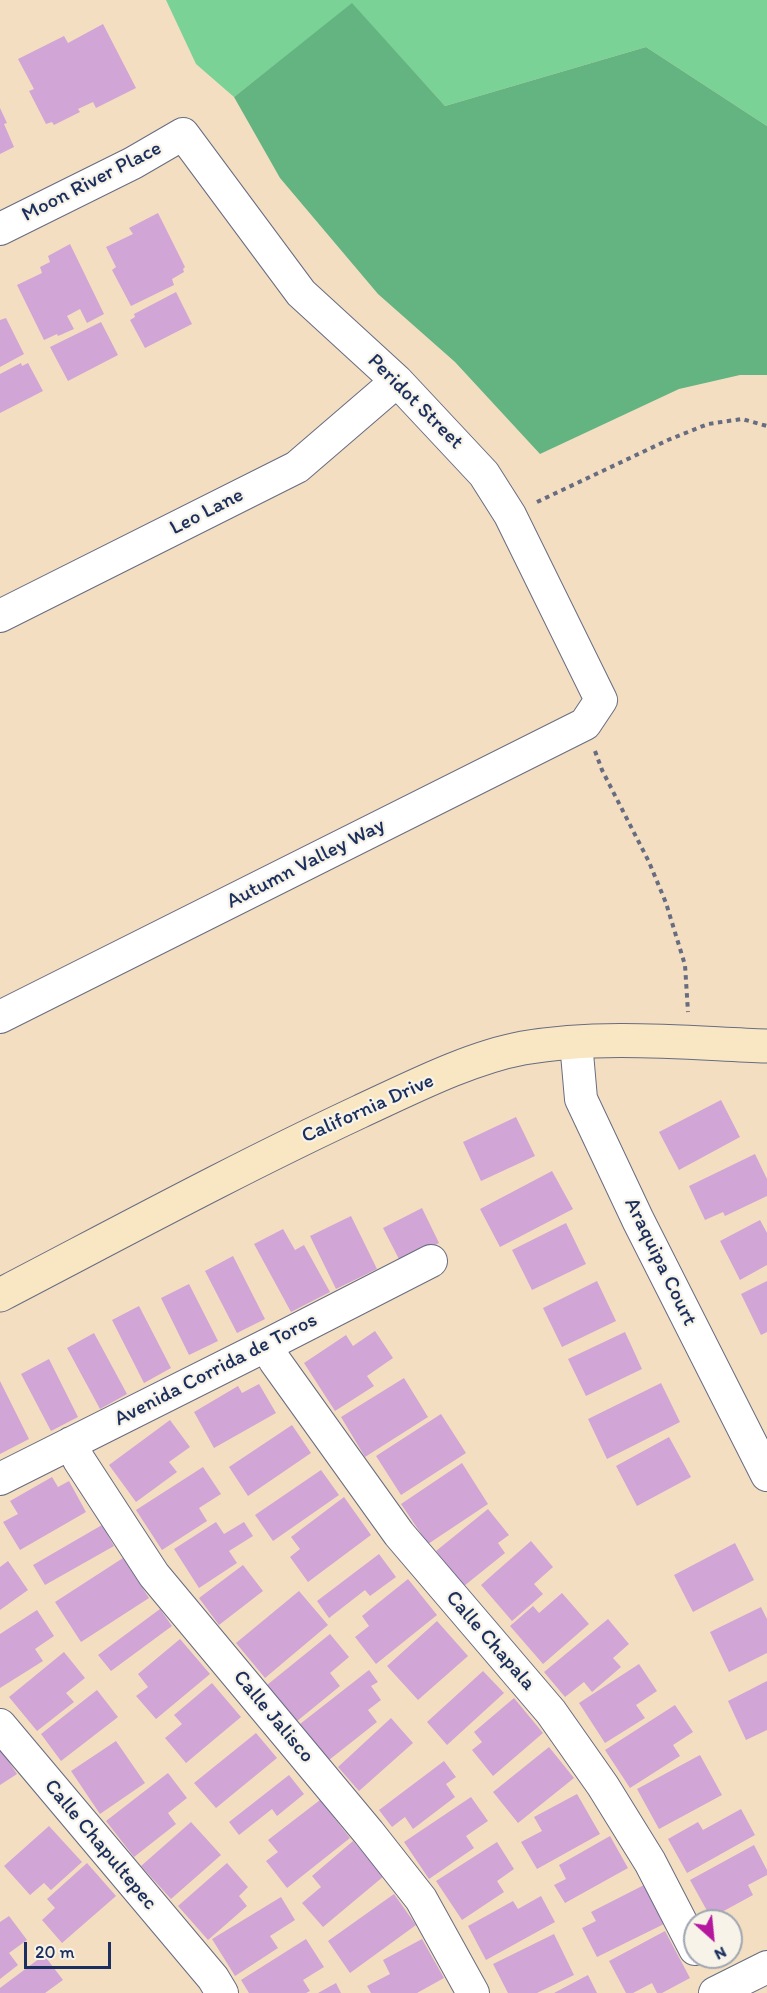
<!DOCTYPE html>
<style>
body{margin:0}
#map{position:relative;width:767px;height:1993px;overflow:hidden;background:#f4dec1;font-family:Itim,sans-serif}
canvas{display:block}
.north{position:absolute;left:683px;top:1909px;width:60px;height:60px;box-sizing:border-box;background:#f7f3e8;border:2px solid #9fa5b1;border-radius:50%;rotate:153deg;font-size:16px;font-weight:700;line-height:24px;text-align:center;color:#1b2f5e}
.north::after{content:'';display:block;margin:auto;width:21px;height:27px;background:#b5179e;clip-path:polygon(50% 0,100% 100%,50% 72%,0 100%)}
.scale{position:absolute;left:24px;top:1942px;width:87px;height:27px;box-sizing:border-box;border:3px solid #1b2f5e;border-top:0;padding-left:8px;font-size:18px;line-height:21px;white-space:nowrap;color:#1b2f5e;-webkit-text-stroke:4px #f7f3e8;paint-order:stroke}
</style>
<div id="map">
<canvas width="767" height="1993"></canvas>
<div class="north">N</div>
<div class="scale">20 m</div>
</div>
<script>
const ctx = document.querySelector('canvas').getContext('2d');
ctx.lineJoin = 'round';
function fillPath(path, color) { ctx.fillStyle = color; ctx.fill(path, 'evenodd'); }
function trace(path, color, width, dash) { ctx.strokeStyle = color; ctx.lineWidth = width; ctx.lineCap = dash ? 'butt' : 'round'; ctx.setLineDash(dash || []); ctx.stroke(path); }
function drawText(font, color, halo, rows, align = 'center') {
  ctx.font = font + ' Itim,sans-serif'; ctx.lineWidth = 4.5; ctx.setLineDash([]); ctx.textBaseline = 'middle'; ctx.strokeStyle = halo; ctx.fillStyle = color; for (const [text, x, y, turn = 0] of rows) {
    ctx.save(); ctx.translate(x, y); ctx.rotate((+turn || 0) * Math.PI / 180); ctx.textAlign = isNaN(turn) ? turn : align; if (halo) ctx.strokeText(text, 0, 0); ctx.fillText(text, 0, 0); ctx.restore();
  }
}
fillPath(new Path2D(`
 M166,0H767V126L646,47L445,106L352,4L234,97L196,64Z`), '#7ad297');
fillPath(new Path2D(`
 M352,3L445,106L646,47L767,126V375H740L679,389L540,454L455,362L378,294L280,178L234,97Z`), '#63b480');
fillPath(new Path2D(`
 M103,24L136,88L96,108L93,102L78,109L80,112L54,125L52,122L46,124L29,91L34,89L18,59L64,36L68,43Z
 M0,108L7,123L4,124L14,147L0,154Z
 M158,213L185,267L183,269L184,272L172,279L174,285L131,306L112,270L116,267L106,247L133,234L129,228Z
 M70,244L104,314L87,323L80,309L67,316L74,329L58,336L57,334L44,340L17,285L42,273L40,267L50,262L48,256Z
 M176,292L192,324L145,348L130,320L135,317L134,314Z
 M6,318L24,354L0,367V320Z
 M101,322L118,355L68,381L50,347Z
 M21,363L22,366L28,363L43,391L0,413V374Z
 M721,1100L740,1137L679,1170L659,1132Z
 M516,1117L535,1156L481,1181L463,1142Z
 M755,1154L767,1179V1196L725,1216L723,1212L705,1220L689,1186Z
 M552,1171L573,1209L500,1247L480,1209Z
 M422,1208L439,1243L401,1263L383,1228Z
 M351,1216L377,1269L336,1289L310,1236Z
 M760,1220L767,1233V1265L740,1280L720,1241Z
 M566,1223L586,1264L532,1290L512,1250Z
 M283,1229L295,1250L304,1245L330,1292L291,1312L254,1244Z
 M233,1256L265,1319L237,1333L205,1271Z
 M597,1281L616,1321L562,1347L543,1308Z
 M767,1281V1332L761,1335L741,1294Z
 M189,1284L218,1341L189,1355L161,1298Z
 M139,1306L171,1368L144,1383L112,1320Z
 M375,1331L393,1358L367,1376L374,1386L335,1411L304,1363L346,1335L353,1346Z
 M625,1332L642,1369L586,1396L568,1359Z
 M94,1333L127,1394L100,1409L67,1348Z
 M49,1359L78,1417L51,1431L21,1374Z
 M404,1378L428,1417L365,1457L341,1417Z
 M0,1381L29,1439L0,1454Z
 M661,1383L680,1422L607,1459L588,1419Z
 M259,1384L276,1413L214,1448L194,1412L238,1386L242,1393Z
 M441,1414L466,1453L401,1495L376,1456Z
 M170,1420L190,1447L169,1462L177,1472L136,1502L109,1465Z
 M292,1425L311,1453L248,1496L229,1467Z
 M669,1437L691,1477L637,1506L616,1466Z
 M462,1463L488,1504L428,1544L401,1504Z
 M203,1467L221,1494L199,1508L207,1521L162,1550L136,1510Z
 M321,1470L339,1495L273,1541L255,1515Z
 M52,1477L58,1487L69,1481L86,1512L20,1550L3,1522L18,1514L10,1501Z
 M344,1497L371,1535L308,1582L290,1557L300,1549L291,1537Z
 M488,1509L509,1535L498,1543L505,1553L464,1586L436,1551Z
 M216,1522L224,1534L244,1522L253,1536L229,1551L237,1563L199,1588L174,1549Z
 M102,1525L114,1546L45,1585L33,1565Z
 M531,1541L553,1567L534,1584L543,1594L512,1621L481,1585Z
 M735,1543L754,1580L693,1612L674,1575Z
 M379,1554L396,1577L370,1596L365,1590L329,1618L317,1601Z
 M123,1558L149,1598L81,1642L55,1602Z
 M8,1561L28,1590L0,1610V1567Z
 M243,1565L263,1591L219,1625L199,1598Z
 M408,1579L437,1615L376,1664L355,1637L369,1626L362,1616Z
 M299,1591L328,1625L265,1678L236,1643Z
 M562,1593L589,1624L543,1664L510,1626L533,1606L539,1613Z
 M761,1607L767,1619V1653L729,1672L710,1632Z
 M160,1609L172,1626L111,1671L98,1655Z
 M37,1610L54,1636L35,1649L43,1661L0,1688V1634Z
 M608,1619L629,1644L613,1658L621,1667L592,1692L584,1682L565,1697L544,1672Z
 M437,1621L468,1656L418,1700L387,1666Z
 M330,1634L349,1657L330,1673L340,1686L296,1722L267,1685Z
 M180,1639L210,1674L156,1719L136,1696L148,1687L138,1674Z
 M64,1652L85,1678L66,1693L74,1702L37,1731L9,1697Z
 M639,1664L657,1691L636,1705L645,1718L605,1743L579,1703Z
 M369,1670L378,1682L371,1686L381,1700L368,1710L377,1722L329,1760L300,1724Z
 M483,1671L504,1693L447,1745L427,1722Z
 M767,1681V1730L746,1740L728,1701Z
 M212,1683L241,1717L186,1763L165,1738L182,1724L174,1715Z
 M97,1690L118,1717L61,1761L41,1734Z
 M514,1698L543,1733L493,1776L472,1750L482,1742L474,1732Z
 M675,1705L693,1732L673,1745L680,1756L630,1788L605,1750Z
 M391,1718L413,1743L359,1791L338,1767Z
 M256,1733L277,1758L216,1808L194,1783Z
 M116,1741L145,1783L100,1814L71,1771Z
 M549,1747L574,1778L518,1823L493,1792Z
 M0,1748L17,1774L0,1785Z
 M700,1755L722,1795L659,1829L637,1789Z
 M444,1761L456,1777L446,1784L455,1797L413,1829L405,1817L392,1827L379,1810Z
 M168,1773L187,1798L168,1813L176,1824L134,1857L106,1821Z
 M289,1775L304,1794L277,1816L272,1809L239,1835L229,1822Z
 M577,1794L600,1834L537,1869L521,1842L542,1831L534,1817Z
 M471,1797L488,1821L466,1836L474,1848L429,1879L404,1842Z
 M320,1800L350,1838L287,1888L266,1861L278,1852L268,1840Z
 M741,1809L755,1835L687,1873L668,1839L698,1822L703,1830Z
 M191,1822L221,1855L171,1899L141,1866Z
 M49,1826L82,1862L51,1890L44,1883L30,1895L4,1866Z
 M610,1836L628,1868L565,1903L554,1885L566,1879L559,1865Z
 M353,1841L384,1876L323,1927L302,1903L321,1887L312,1876Z
 M497,1842L514,1869L497,1881L504,1892L462,1920L436,1881Z
 M754,1845L767,1870V1875L748,1885L753,1895L711,1918L690,1880Z
 M87,1863L116,1896L62,1943L42,1920L55,1908L47,1899Z
 M227,1863L248,1887L239,1896L247,1906L208,1940L178,1906Z
 M646,1884L666,1923L597,1957L582,1928L596,1921L591,1912Z
 M394,1894L416,1925L350,1973L328,1941Z
 M541,1896L555,1922L486,1960L468,1926L513,1901L518,1909Z
 M281,1897L295,1920L270,1936L278,1948L235,1976L212,1939Z
 M9,1916L27,1940L9,1953L18,1965L0,1979V1922Z
 M665,1931L690,1978L662,1993H657L652,1983L633,1993H626L609,1961Z
 M554,1934L574,1975L537,1993H508L493,1964Z
 M306,1939L324,1967L303,1980L310,1991L306,1993H249L241,1980Z
 M422,1939L444,1978L417,1993H371L367,1986L390,1974L383,1960Z
 M44,1955L63,1980L45,1993H0V1988Z
 M588,1975L597,1993H554Z
 M336,1983L341,1993H318Z`), '#d1a5d6');
const street = new Path2D(`
 M0,229L133,163L183,134L301,293L397,381L484,474L510,515L601,700L585,724L0,1017
 M0,616L297,467L397,381
 M576,1042L581,1099L638,1220L767,1475
 M267,1345L275,1361L399,1534L551,1712L603,1786L650,1862L695,1949
 M71,1443L79,1460L154,1575L369,1833L421,1899L473,1993
 M0,1479L267,1345L431,1261
 M0,1725L213,1978L222,1993
 M715,1993L767,1967`);
const secondary = new Path2D(`
 M0,1295C119,1233 237,1169 359,1112C409,1089 469,1058 523,1048C603,1034 687,1043 767,1046`);
trace(street, '#676c81', 34);
trace(secondary, '#676c81', 35);
trace(new Path2D(`
 M537,502L668,440L708,424L742,419L767,426
 M595,751L602,770L649,862L666,903L685,965L688,1012`), '#676c81', 4, [4.5, 4.5]);
trace(street, '#fff', 32);
trace(secondary, '#f9e7c3', 33);
drawText('21px', '#1b2f5e', '#f7f3e8', [
 ["Moon River Place",92,182,-27],
 ["Peridot Street",415,402,45],
 ["Leo Lane",207,512,-27],
 ["Autumn Valley Way",306,864,-27],
 ["California Drive",368,1109,-24],
 ["Araquipa Court",660,1262,64],
 ["Avenida Corrida de Toros",216,1370,-27],
 ["Calle Chapala",490,1641,49],
 ["Calle Jalisco",273,1717,50],
 ["Calle Chapultepec",100,1845,50]
]);
</script>
